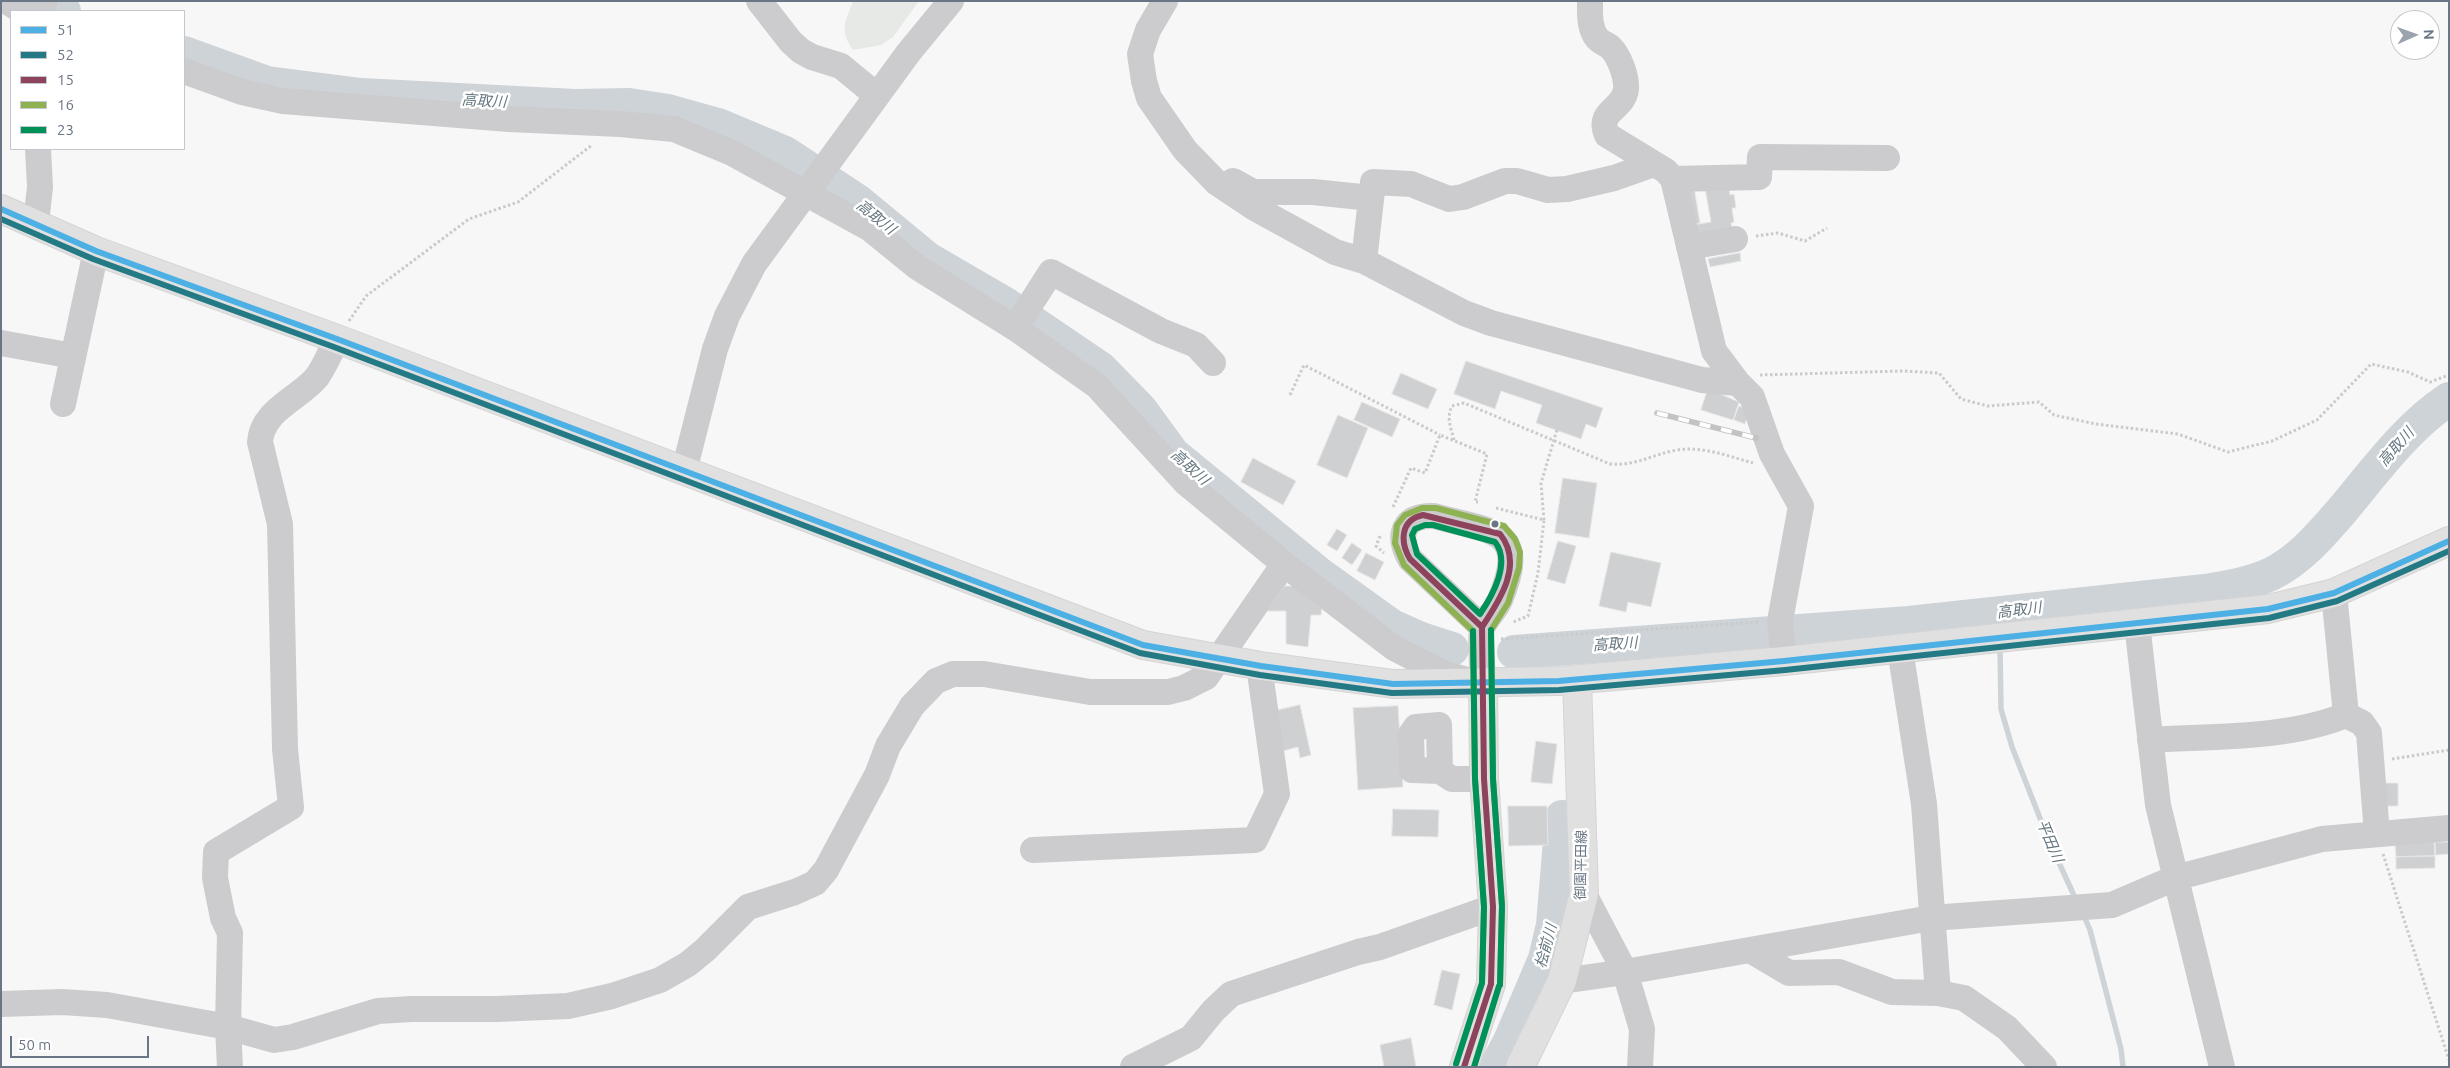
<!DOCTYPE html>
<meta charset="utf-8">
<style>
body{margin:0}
#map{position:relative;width:2450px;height:1068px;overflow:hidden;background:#f7f7f7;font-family:Ubuntu,sans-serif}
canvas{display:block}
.frame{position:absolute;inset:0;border:2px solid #6a7685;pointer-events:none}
.legend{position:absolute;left:10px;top:10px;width:175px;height:140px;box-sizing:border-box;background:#fff;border:1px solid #c3c8ce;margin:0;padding:6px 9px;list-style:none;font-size:15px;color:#6a7685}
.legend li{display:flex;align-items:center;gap:10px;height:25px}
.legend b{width:25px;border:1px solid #c3c8ce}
.north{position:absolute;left:2390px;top:10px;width:50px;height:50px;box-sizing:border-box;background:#fff;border:1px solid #c3c8ce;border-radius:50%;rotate:88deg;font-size:14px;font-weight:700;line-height:20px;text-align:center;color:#6a7685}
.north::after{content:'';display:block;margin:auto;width:18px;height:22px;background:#9ba3ad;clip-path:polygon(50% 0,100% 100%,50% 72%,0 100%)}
.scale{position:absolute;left:10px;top:1036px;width:139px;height:22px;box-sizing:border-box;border:2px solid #6a7685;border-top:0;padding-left:6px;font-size:15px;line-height:18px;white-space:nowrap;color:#6a7685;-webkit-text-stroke:4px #fff;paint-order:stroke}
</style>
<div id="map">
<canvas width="2450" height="1068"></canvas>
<div class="frame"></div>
<ul class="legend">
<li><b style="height:6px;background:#4cb0e4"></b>51</li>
<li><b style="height:6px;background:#237a84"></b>52</li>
<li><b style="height:6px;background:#8d435b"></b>15</li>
<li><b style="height:6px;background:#8eb251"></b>16</li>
<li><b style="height:6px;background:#009158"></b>23</li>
</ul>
<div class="north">N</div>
<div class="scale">50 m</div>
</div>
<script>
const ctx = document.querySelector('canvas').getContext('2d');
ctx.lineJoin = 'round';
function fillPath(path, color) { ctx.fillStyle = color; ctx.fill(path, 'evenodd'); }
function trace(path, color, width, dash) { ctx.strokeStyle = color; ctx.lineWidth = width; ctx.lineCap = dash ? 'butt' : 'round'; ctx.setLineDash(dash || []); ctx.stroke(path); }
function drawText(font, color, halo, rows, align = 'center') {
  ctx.font = font + ' Ubuntu,"Noto Sans JP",sans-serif'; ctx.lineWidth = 5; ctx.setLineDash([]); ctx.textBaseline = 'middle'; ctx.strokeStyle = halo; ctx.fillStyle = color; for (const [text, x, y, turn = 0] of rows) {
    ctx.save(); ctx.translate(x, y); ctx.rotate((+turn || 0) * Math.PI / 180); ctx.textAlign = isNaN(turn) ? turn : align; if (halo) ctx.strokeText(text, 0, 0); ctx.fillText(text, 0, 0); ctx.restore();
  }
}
fillPath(new Path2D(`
 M853,1H919L893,37L881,45L853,50C839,30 845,23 853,1Z`), '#e6e9e5');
trace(new Path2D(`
 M1999,612L2000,631
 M2000,646L2001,709L2012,747L2049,841L2077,902
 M2083,914L2090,930L2121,1049L2123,1067`), '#ced3d8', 5.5);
trace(new Path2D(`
 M45,1L64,11
 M184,53L267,83L361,95L575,106L629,105L668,111L718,125L785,153L859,202L928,259L1007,305L1100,368L1141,410L1173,454L1318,573L1392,626L1421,639L1452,649
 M1514,652L1909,623L2205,591C2227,587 2250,584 2271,574C2298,561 2319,537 2339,514C2373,474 2405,428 2449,399
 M1496,1067L1510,1041L1545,959L1553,925L1562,817`), '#ced3d8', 34);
const building = new Path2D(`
 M1728,184L1730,195L1734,194L1736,208H1732L1734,222L1731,223L1733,233L1696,239L1693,225L1711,222L1705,188Z
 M1694,187L1700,223L1691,224L1686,188Z
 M1740,253L1741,261L1710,267L1708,259Z
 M1466,361L1603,408L1596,428L1586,424L1581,439L1536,423L1542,405L1501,391L1495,409L1454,394Z
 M1401,373L1437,389L1428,409L1392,394Z
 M1708,389L1739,402L1733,420L1701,410Z
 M1362,402L1400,419L1392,437L1354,420Z
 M1739,406L1749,410L1745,424L1734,420Z
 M1338,415L1368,428L1347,478L1317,465Z
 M1253,458L1296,481L1283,505L1241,482Z
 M1563,478L1597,483L1589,538L1555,533Z
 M1337,529L1347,535L1337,551L1327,545Z
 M1558,541L1576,546L1565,584L1547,579Z
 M1352,543L1362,550L1352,565L1342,558Z
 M1611,552L1661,563L1651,607L1628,602L1626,612L1599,606Z
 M1366,553L1384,562L1375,580L1357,571Z
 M1285,586H1301L1322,602L1321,615H1311L1308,647L1286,644V611H1267Z
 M1300,705L1311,755L1300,758L1298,747L1283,751L1274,711Z
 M1398,706L1403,787L1358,790L1353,708Z
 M1536,741L1557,744L1552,784L1531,782Z
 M2381,783H2398V806H2382Z
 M1508,806H1547L1548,845L1509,846Z
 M1393,809L1439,810L1438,837L1392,836Z
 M2434,842L2435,856L2396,857L2395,844Z
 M2435,842H2449V854L2436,855Z
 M2435,856V868L2396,869V857Z
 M1442,970L1460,974L1452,1010L1434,1005Z
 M1411,1038L1416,1067H1384L1380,1045Z`);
fillPath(building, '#cfd0d1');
trace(building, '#e6e6e6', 1);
const major = new Path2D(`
 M1464,1067L1491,984L1493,907L1484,779L1483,684
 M1520,1067L1562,981L1584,894L1577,680`);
const highway = new Path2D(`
 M1,209L96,251L337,339L1143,645L1261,666L1393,684L1559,681L1784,661L2268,609L2334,593L2449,541`);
trace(major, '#d4d4d5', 30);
trace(highway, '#d4d4d5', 30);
trace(new Path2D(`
 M1756,236L1778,233L1805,241L1827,228
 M349,321L366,296L469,219L518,202L592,145
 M1760,375L1903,371L1939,373L1961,399L1988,406L2039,402L2054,415L2096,424L2178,434L2228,452L2272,441L2317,420L2371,364L2408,372L2430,382L2449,375
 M1290,395L1304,365L1440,435
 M1454,440C1451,428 1446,418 1452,406L1464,403L1610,464C1637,466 1653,454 1677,450C1703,446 1728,456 1753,463
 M1393,507L1411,468L1425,473L1440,435L1487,454L1475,502H1478
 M1496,508L1544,520L1538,573L1528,616L1513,622
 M1544,520L1541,483L1557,430
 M1380,536L1376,546L1384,553
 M1501,639L1760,622
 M2392,759L2449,750
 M2383,854L2449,1060`), '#c9cacb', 3, [2.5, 2.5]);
trace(new Path2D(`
 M6,1L22,11
 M759,1L791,42L801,51L812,57L841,66L876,95
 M1165,1L1148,30L1140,54L1144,81L1149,98L1185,150L1217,183L1253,207L1335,252L1364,261L1464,313L1491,323L1702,380L1738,383
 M1590,1C1590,14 1589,28 1597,38C1600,42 1606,44 1610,47C1619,55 1627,77 1626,89C1624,110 1596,110 1607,135L1666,171L1673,179L1714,351L1738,383L1752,397L1772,454L1801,506L1780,621L1784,661
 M41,11L45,1
 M184,71L242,92L283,101L509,119L620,124L674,129L732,153L869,228L917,267L1015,328L1097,386L1186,483L1284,564L1394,648L1445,674L1483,684C1483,673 1479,633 1483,626C1487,617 1496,610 1500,600C1530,527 1491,532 1434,516C1404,515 1396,534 1410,559L1482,627
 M1673,179L1759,177L1760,157L1887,158
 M1233,181L1253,192H1313L1371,198
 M36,223L40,187L38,149
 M1689,247L1735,239
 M1364,261L1373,182L1411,184L1449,199L1463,197L1505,181H1517L1548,190L1567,189L1614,178L1654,164
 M1015,328L1051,272L1161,331L1196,345L1213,363
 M1,343L73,356
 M63,404L96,251
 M684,471L715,349L727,316L754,264L909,52L951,1
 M2334,593L2346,715
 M2137,624L2158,805L2222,1067
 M1900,649L1924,804L1938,993L1964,998L2007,1028L2044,1067
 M2150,740C2212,736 2288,739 2346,715L2362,723L2369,733L2377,834
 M1440,771L1439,725L1416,727L1411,734L1412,770L1440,771L1452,779H1484
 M1033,850L1255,840L1277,794L1261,680V666
 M1584,894L1625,972L1642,1029L1640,1067
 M1750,950L1789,973L1839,972L1892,992L1938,993
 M1562,981L1625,972L1931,918L2112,905L2175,878L2322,839L2449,828
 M1,1004L62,1002L107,1005L228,1027L274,1040L293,1037L378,1011L412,1009H497L568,1006L612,996L660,980L688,964L705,950L748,907L795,892L815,883L826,870L877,775L888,746L912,706L936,681L953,674H984L1090,692H1168L1184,688L1206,677L1284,564
 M230,1067L228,1027L230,933L223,918L215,878L216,852L291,807L285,749L280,524L260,442C262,410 299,399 317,377C325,366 331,351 337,339
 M1133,1067L1191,1038L1213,1011L1231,994L1358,952L1380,947L1493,907`), '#ccccce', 26);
trace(major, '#e0e0e1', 28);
trace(highway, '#e0e0e1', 28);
const rail = new Path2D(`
 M1657,413L1756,438`);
trace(rail, '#c2c3c4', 5.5);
trace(rail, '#fff', 4, [11]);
trace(new Path2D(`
 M1,209L96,251L337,339L1143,645L1261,666L1393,684L1559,681L1784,661L2268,609L2334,593L2449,541`), '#4cb0e4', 6);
trace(new Path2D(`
 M1,219L93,259L334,347L1140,653L1260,675L1392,693L1559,690L1785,670L2269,618L2337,601L2449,551`), '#237a84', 6);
trace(new Path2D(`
 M1423,515L1500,534C1524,564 1500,600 1482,627L1410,559C1400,542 1400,520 1423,515Z
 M1464,1067L1491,984L1493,907L1484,779L1482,627`), '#8d435b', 6);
trace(new Path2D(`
 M1482,983L1484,907L1475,779L1473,631L1404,565L1395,543L1397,525L1405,515L1422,508H1436L1504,526L1515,539L1520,552L1519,568L1508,603L1491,630L1493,779L1502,906L1500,984`), '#8eb251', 6);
trace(new Path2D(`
 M1425,525H1433L1495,542C1511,562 1493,595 1480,614L1417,554L1412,535L1415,529Z
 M1491,630L1493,779L1502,906L1500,985
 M1456,1064L1482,983L1484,907L1475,779L1473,631
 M1474,1067L1499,986`), '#009158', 6);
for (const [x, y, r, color] of [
 [1495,524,4.5,"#6a7685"]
]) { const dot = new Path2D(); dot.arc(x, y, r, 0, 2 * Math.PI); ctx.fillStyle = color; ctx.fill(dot); trace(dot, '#fff', 2); }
drawText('14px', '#6a7685', '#fff', [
 ["御園平田線",1581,865,-89]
]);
drawText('italic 15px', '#667780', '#fff', [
 ["高取川",484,101,3],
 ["高取川",876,217,39],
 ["高取川",2396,447,-49],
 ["高取川",1190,467,42],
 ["高取川",2019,610,-7],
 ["高取川",1615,644,-4],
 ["平田川",2050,841,67],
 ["桧前川",1546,946,-75]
]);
</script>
